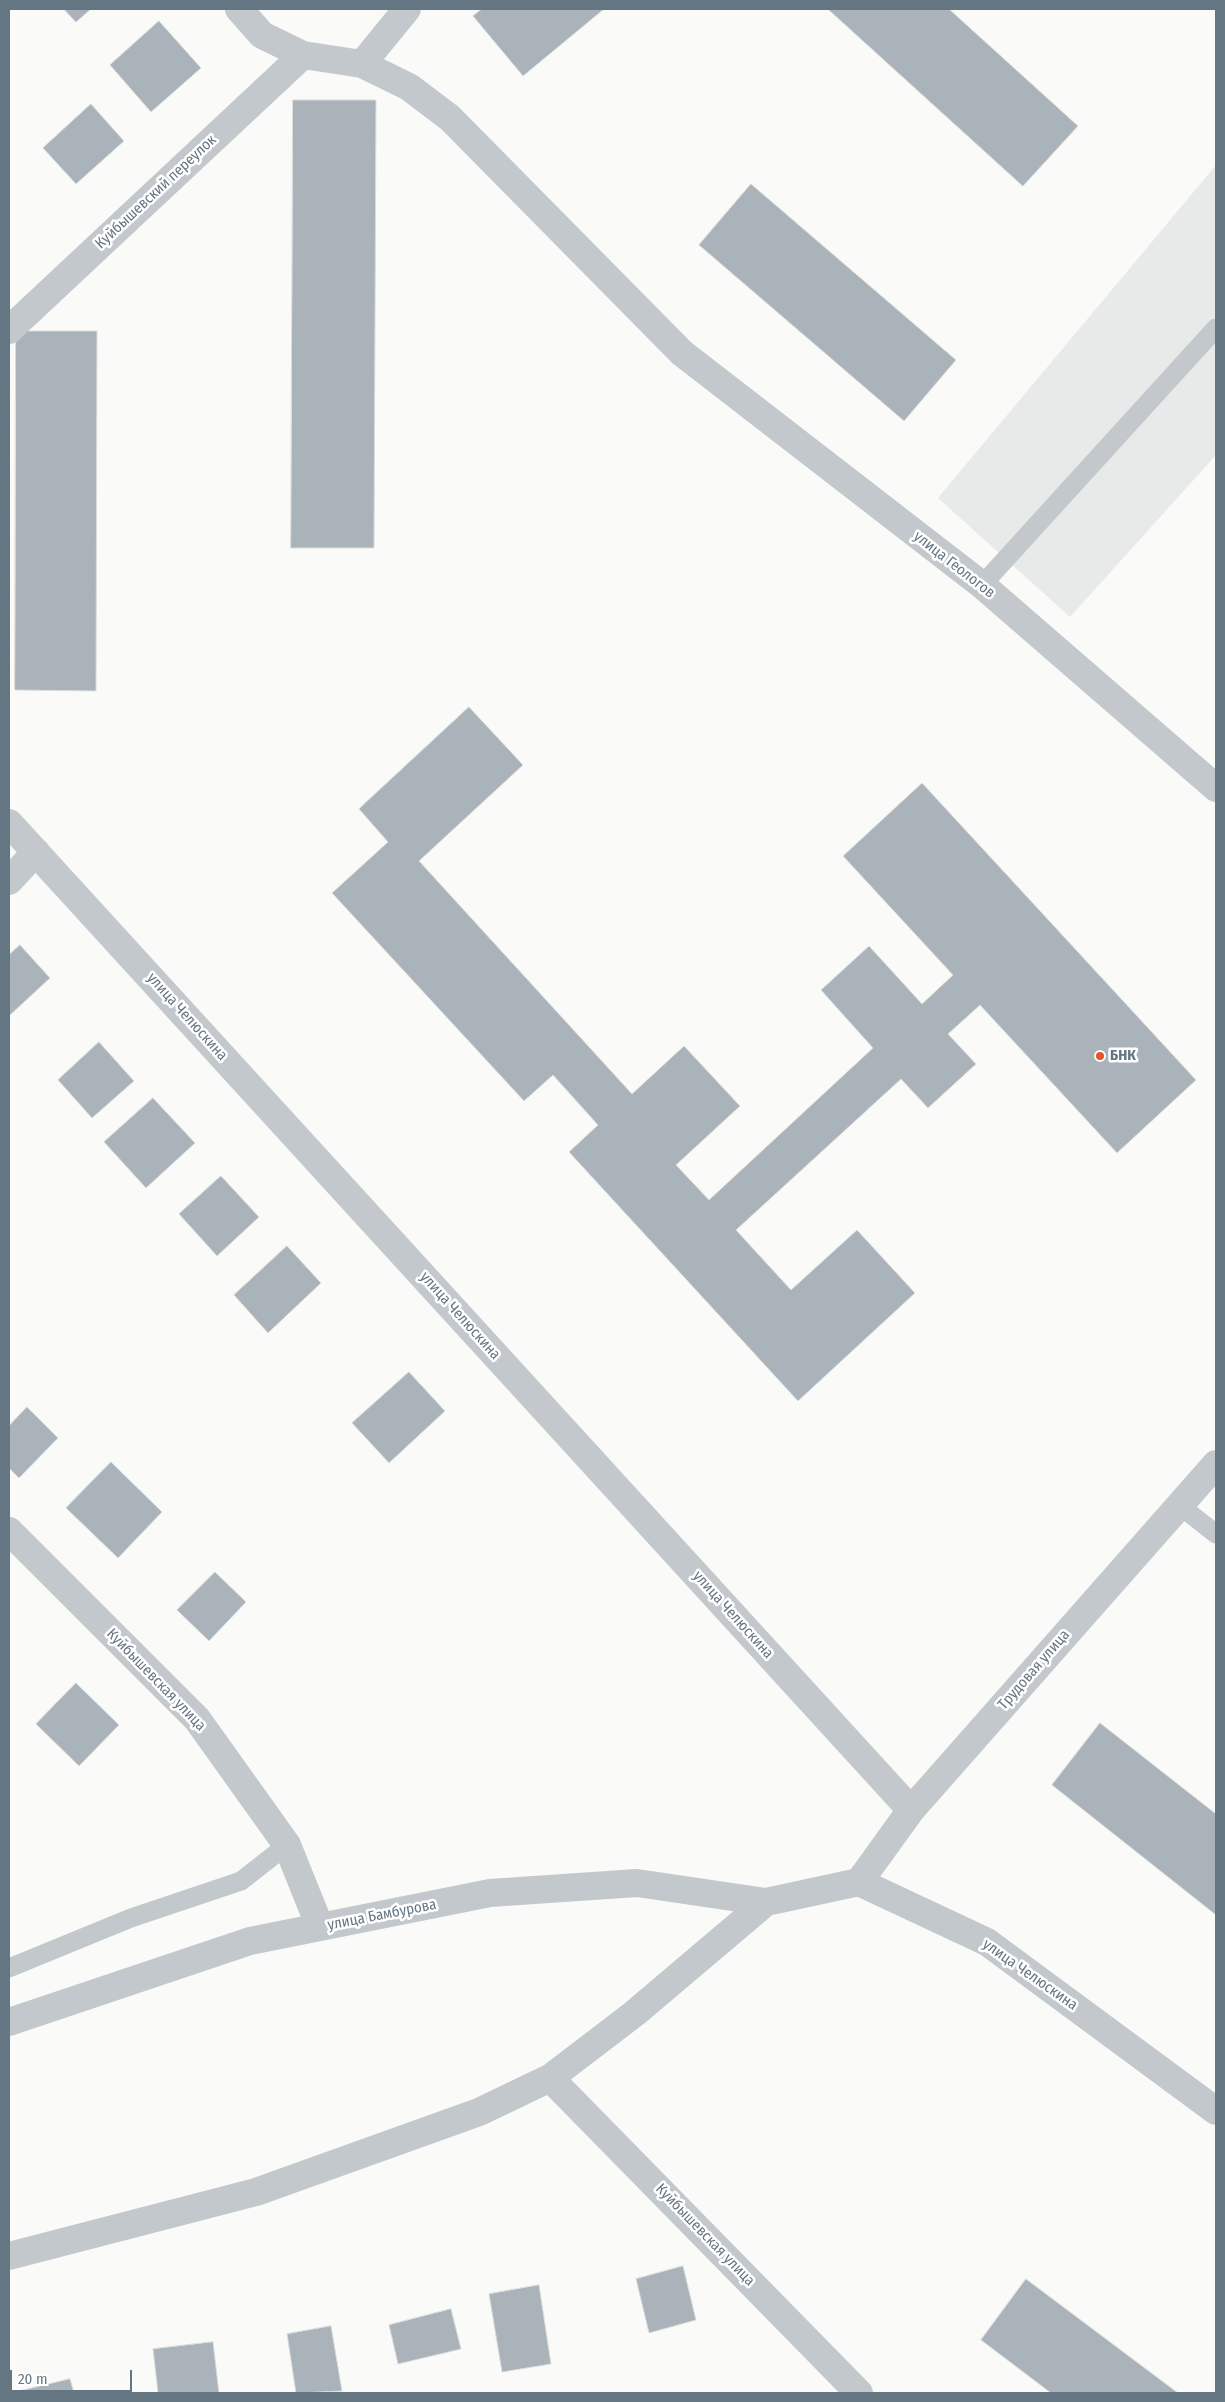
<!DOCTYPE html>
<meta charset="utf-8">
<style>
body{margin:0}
#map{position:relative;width:1225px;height:2402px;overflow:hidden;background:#fafaf8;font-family:"Fira Sans Condensed",sans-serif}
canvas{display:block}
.frame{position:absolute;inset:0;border:10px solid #657683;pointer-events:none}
.scale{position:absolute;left:10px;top:2370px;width:122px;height:22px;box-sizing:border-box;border:2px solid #657683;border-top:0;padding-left:6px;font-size:15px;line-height:18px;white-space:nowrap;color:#657683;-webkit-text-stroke:4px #fff;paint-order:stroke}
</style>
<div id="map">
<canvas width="1225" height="2402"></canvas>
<div class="frame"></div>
<div class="scale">20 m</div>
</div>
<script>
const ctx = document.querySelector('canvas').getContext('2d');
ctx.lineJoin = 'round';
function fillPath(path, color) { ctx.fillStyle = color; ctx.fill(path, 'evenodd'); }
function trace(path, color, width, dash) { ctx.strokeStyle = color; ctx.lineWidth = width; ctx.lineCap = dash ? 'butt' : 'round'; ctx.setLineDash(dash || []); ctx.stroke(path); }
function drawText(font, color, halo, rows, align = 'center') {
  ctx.font = font + ' "Fira Sans Condensed",sans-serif'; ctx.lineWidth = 5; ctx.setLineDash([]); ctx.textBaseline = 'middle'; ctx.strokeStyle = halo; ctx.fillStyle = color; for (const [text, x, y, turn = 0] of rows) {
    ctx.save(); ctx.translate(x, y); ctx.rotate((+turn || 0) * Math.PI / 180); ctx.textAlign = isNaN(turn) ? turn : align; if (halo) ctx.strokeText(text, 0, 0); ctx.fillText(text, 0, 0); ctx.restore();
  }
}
fillPath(new Path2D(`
 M1216,165V455L1070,617L938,498Z`), '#e8e9e9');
const building = new Path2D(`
 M64,9H91L76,22Z
 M482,9H604L523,76L473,16Z
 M828,9H949L1078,126L1023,186Z
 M159,21L201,68L151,112L110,65Z
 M293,100H376L374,548H291Z
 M91,104L124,141L76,184L43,148Z
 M751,184L956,360L904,421L699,245Z
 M16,331H97L96,691L15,690Z
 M469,707L523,765L419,861L632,1094L684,1046L740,1106L676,1165L709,1200L873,1048L821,990L869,946L922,1004L953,975L843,856L922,783L1196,1080L1117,1153L980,1005L948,1034L976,1064L928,1108L901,1079L736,1230L791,1290L857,1230L915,1293L798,1401L569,1152L598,1125L553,1075L524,1101L332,893L388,842L359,809Z
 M20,945L50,978L9,1016V955Z
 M99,1042L134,1081L92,1118L58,1080Z
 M153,1098L195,1143L146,1188L104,1142Z
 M221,1176L259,1217L217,1256L179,1214Z
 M287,1246L321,1283L268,1333L234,1295Z
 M409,1372L445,1411L389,1463L352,1423Z
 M27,1407L58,1438L19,1478L9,1468V1426Z
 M111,1462L162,1512L118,1558L66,1508Z
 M215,1572L246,1602L209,1641L177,1610Z
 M76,1683L119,1725L79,1766L36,1724Z
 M1100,1723L1216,1814V1915L1052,1785Z
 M683,2266L696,2320L649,2333L636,2279Z
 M1026,2279L1178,2393H1051L981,2340Z
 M539,2285L551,2364L502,2372L489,2294Z
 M451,2309L461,2349L398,2364L389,2325Z
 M331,2326L342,2391L296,2393L287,2334Z
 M213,2342L219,2393H158L153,2349Z
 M70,2379L74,2393H11Z`);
fillPath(building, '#aab3b9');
trace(building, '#dcdcda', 1);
trace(new Path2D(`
 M982,585L1216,328
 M1179,1505L1216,1534
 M9,1968L131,1918L241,1881L287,1845`), '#c3c8cc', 19);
trace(new Path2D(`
 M239,9L262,35L303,55L362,64L409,87L450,118L682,353L982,585L1216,788
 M362,64L407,9
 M9,330L303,55
 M9,823L911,1810
 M9,881L36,852
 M9,1531L197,1719L287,1845L320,1927
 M859,1882L911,1810L1216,1464
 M9,2022L250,1941L490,1893L637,1883L766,1902L859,1882L987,1942L1216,2111
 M550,2078L859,2393
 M9,2256L256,2192L479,2112L550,2078L635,2013L766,1902`), '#c3c8cc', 28);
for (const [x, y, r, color] of [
 [1100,1056,5,"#e4572e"]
]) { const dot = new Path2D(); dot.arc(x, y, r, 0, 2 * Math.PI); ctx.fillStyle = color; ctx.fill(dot); trace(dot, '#fff', 2); }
drawText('15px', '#657683', '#fff', [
 ["Куйбышевский переулок",156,192,-43],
 ["улица Геологов",954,565,38],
 ["улица Челюскина",187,1017,48],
 ["улица Челюскина",460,1316,48],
 ["улица Челюскина",733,1615,48],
 ["Трудовая улица",1034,1670,-49],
 ["Куйбышевская улица",156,1680,46],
 ["улица Бамбурова",382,1915,-11],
 ["улица Челюскина",1030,1975,35],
 ["Куйбышевская улица",705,2235,46]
]);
drawText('bold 15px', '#657683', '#fff', [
 ["БНК",1110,1056]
], 'left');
</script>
